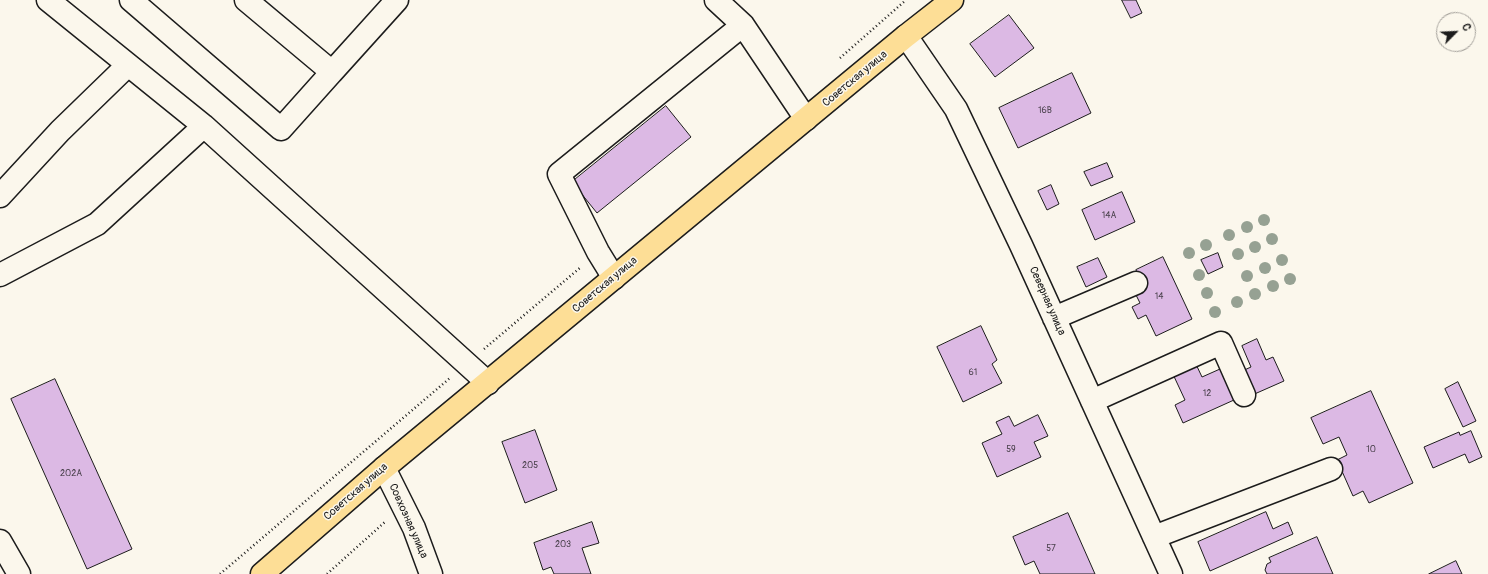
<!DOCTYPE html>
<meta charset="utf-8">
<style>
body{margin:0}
#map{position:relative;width:1488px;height:574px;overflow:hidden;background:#fbf7ec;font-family:Pangolin,sans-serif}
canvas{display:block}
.north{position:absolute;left:1436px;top:12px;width:40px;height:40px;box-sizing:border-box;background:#fbf7ec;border:1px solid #a29f99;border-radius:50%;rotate:66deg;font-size:11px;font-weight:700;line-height:16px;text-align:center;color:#1c1c1c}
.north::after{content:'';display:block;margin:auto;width:14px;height:18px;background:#1c1c1c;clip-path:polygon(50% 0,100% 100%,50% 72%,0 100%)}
</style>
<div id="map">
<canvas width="1488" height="574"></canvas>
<div class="north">С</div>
</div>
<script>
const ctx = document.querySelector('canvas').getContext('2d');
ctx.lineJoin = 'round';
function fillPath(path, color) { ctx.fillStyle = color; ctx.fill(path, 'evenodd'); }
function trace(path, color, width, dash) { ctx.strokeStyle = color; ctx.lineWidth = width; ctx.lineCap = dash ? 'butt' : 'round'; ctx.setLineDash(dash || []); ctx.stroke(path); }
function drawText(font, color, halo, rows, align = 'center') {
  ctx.font = font + ' Pangolin,sans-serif'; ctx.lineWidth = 3; ctx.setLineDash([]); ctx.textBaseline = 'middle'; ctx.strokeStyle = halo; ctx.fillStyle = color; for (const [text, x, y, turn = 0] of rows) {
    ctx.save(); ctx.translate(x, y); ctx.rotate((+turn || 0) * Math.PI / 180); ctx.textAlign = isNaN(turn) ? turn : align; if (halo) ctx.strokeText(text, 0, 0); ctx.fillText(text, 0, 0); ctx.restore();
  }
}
const building = new Path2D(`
 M1122,0H1136L1142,13L1131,18Z
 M1009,15L1034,48L995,77L970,44Z
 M1072,73L1091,113L1018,148L999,108Z
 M666,106L691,137L597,213L572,182Z
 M1107,163L1113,177L1091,186L1084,172Z
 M1051,185L1059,204L1047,210L1038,191Z
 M1122,192L1135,222L1095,240L1082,210Z
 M1218,253L1223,267L1208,274L1201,260Z
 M1163,257L1192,319L1156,336L1146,315L1138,319L1132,307L1140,303L1134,291L1144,287L1136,270Z
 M1098,258L1107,277L1086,287L1077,267Z
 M981,326L997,360L992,364L1002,383L963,402L937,347Z
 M1257,339L1266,360L1273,357L1284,381L1250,396L1240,372L1251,367L1242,346Z
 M1194,360L1202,377L1220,369L1234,400L1183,423L1175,405L1185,400L1171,370Z
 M55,379L132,549L87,569L11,399Z
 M1458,382L1476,421L1463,427L1445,389Z
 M1371,391L1413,483L1369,503L1363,491L1353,496L1337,460L1347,455L1339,437L1323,444L1311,418Z
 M1038,415L1048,436L1034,442L1041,457L997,477L982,443L1002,434L996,422L1009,416L1014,426Z
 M535,430L557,490L525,503L502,442Z
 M1471,431L1482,457L1469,463L1465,454L1433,468L1424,447L1459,432L1460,435Z
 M1266,512L1273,529L1288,522L1293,534L1210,571L1198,542Z
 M1068,513L1095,574H1040L1034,561L1025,565L1013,537Z
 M592,522L599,543L582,548L591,574H554L551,567L543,570L534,543Z
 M1317,537L1333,574H1267L1265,570L1267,564L1271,562L1269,558Z
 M1456,561L1462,574H1429Z`);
fillPath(building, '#dcb9e4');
trace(building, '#1c1c1c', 1);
const minor = new Path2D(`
 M48,0L204,126L488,383
 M131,0L281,129L332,72
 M246,0L332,72L397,0
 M716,0L743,25
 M906,36L956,109L1021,245L1171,574
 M0,196L60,131L128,65
 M0,275L97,224L204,126
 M614,278L598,252L559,174L743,25L806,119
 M1054,318L1136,283
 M1092,401L1221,343L1244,395
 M384,468L414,528L431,574
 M1154,537L1331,469
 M0,541L19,574`);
const major = new Path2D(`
 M262,574L384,468L906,36L952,0`);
trace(minor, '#1c1c1c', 25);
trace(major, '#1c1c1c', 25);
trace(new Path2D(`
 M840,58L906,0
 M484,349L581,267
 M220,574L450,378
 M327,574L386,521`), '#1c1c1c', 2.5, [1, 3]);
trace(minor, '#fbf7ec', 22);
trace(major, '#fdde96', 22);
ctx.fillStyle = '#96a193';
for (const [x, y] of [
 [1264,220],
 [1247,227],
 [1229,235],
 [1272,239],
 [1206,245],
 [1255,247],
 [1189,253],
 [1238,254],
 [1282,260],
 [1265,268],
 [1199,275],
 [1247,276],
 [1290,279],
 [1273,286],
 [1207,293],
 [1255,294],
 [1237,302],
 [1215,312]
]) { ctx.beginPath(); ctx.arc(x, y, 6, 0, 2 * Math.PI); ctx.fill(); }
drawText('9px', '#4c434e', null, [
 ["16В",1045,111],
 ["14А",1109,216],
 ["14",1159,297],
 ["61",973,373],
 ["12",1207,394],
 ["59",1011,450],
 ["10",1371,450],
 ["205",530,466],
 ["202А",71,474],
 ["203",563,545],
 ["57",1051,549]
]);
drawText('11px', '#1c1c1c', '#fbf7ec', [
 ["Советская улица",855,79,-40],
 ["Советская улица",605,285,-40],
 ["Северная улица",1047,301,66],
 ["Советская улица",356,492,-41],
 ["Совхозная улица",408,521,66]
]);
</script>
